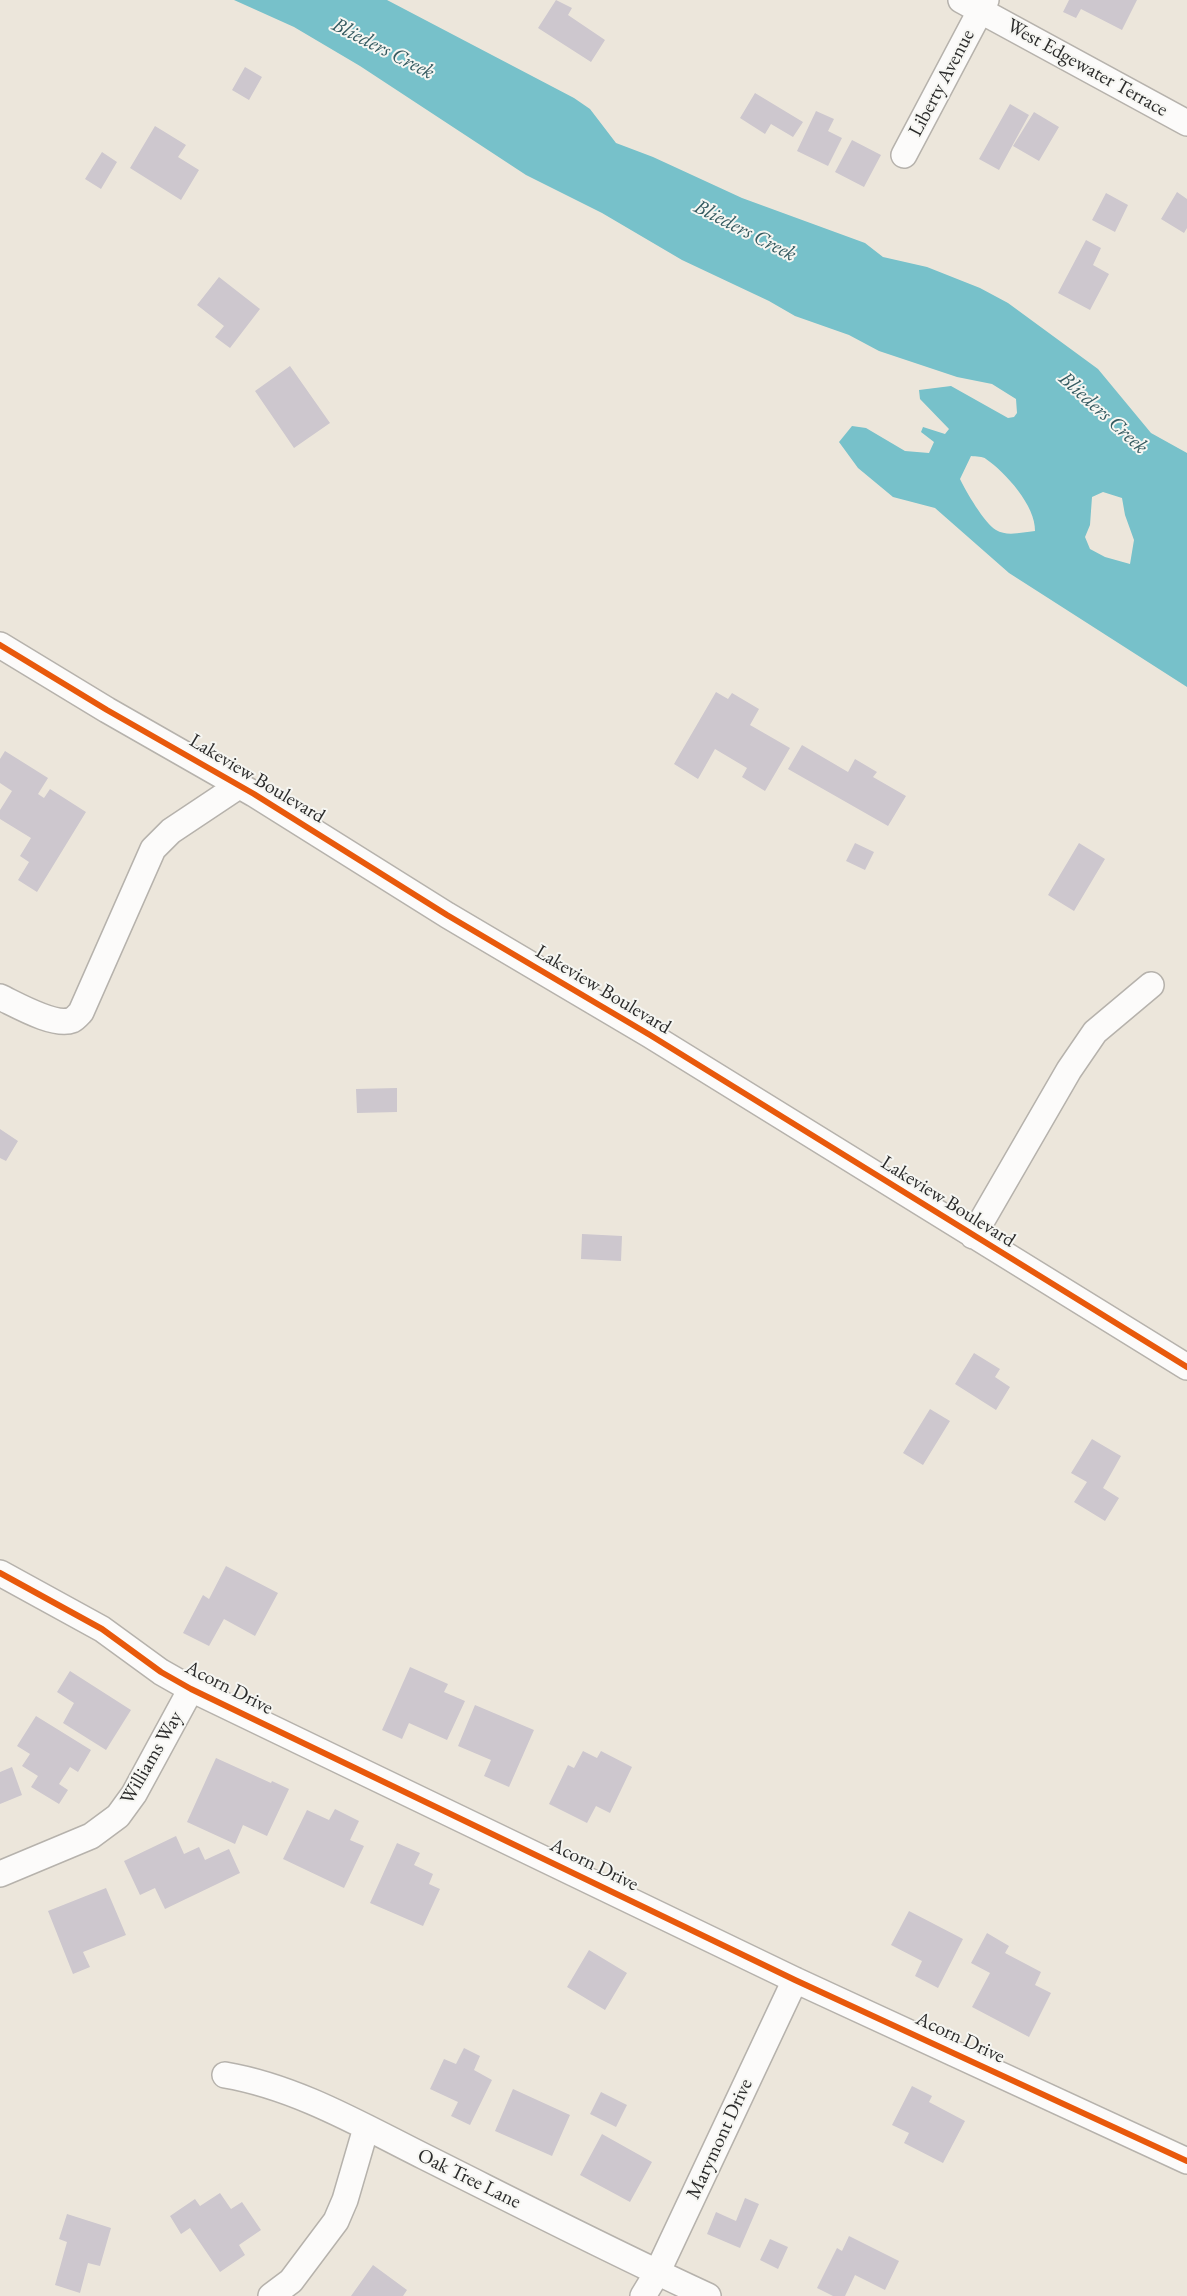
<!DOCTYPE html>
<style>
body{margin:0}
canvas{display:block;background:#ece6db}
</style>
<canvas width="1187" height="2296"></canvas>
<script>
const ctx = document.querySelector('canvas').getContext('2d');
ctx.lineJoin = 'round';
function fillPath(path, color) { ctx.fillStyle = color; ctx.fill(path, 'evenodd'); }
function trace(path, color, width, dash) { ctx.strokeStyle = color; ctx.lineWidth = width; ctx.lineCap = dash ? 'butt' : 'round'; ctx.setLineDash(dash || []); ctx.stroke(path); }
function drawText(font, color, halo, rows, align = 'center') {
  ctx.font = font + ' "EB Garamond",serif'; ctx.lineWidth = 4; ctx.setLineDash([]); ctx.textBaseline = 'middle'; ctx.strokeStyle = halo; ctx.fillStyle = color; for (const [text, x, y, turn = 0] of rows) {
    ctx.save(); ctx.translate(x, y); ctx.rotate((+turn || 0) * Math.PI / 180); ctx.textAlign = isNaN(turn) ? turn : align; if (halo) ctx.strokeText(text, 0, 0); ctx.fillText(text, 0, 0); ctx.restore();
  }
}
fillPath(new Path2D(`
 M234,0H387L574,98L590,109L616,143L653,157L742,198L865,243L883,257L927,267L980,288L1008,303L1098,369L1151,433L1187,453V687L1009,573L935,508L893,497L858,468L839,442L852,426L866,428L905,451L929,453L934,442L921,432L923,427L945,434L949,429L920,399L919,390L951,386L1008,418L1014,417L1017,413L1016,399L992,384L957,377L879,351L849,335L795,316L769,301L682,260L602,213L526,175L360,66L294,27ZM971,456C976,457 983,456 986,459C1005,472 1036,506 1035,531C1023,532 1007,537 996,530C985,524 965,490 960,479ZM1103,492L1122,498L1125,515L1134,540L1130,564L1105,557L1090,549L1085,537L1090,525L1092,497Z`), '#77c1ca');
fillPath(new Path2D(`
 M556,0L572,8L568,15L605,40L591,62L538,28Z
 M1069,0H1137L1122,30L1081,9L1076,18L1063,12Z
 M245,67L262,77L249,100L232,90Z
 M755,93L803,122L793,137L771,124L765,134L740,118Z
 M1010,104L1029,115L999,170L979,159Z
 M816,111L834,119L828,131L842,138L828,166L797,151Z
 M1034,112L1059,127L1039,161L1013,146Z
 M155,126L186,145L178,157L199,170L181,200L130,168Z
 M852,140L881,155L864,187L835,172Z
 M102,152L117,162L101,189L85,179Z
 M1177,192L1187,199V228L1184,233L1161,219Z
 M1106,193L1128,205L1115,232L1092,220Z
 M1086,240L1101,248L1093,265L1109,274L1090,310L1058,293Z
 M219,277L260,309L230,348L215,337L224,326L197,305Z
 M290,366L330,423L294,448L255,391Z
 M716,692L728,699L732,693L759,709L750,725L790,748L765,791L742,777L747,768L715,749L698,779L674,764Z
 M802,745L848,772L855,759L877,772L873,777L906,796L888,826L788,769Z
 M5,751L48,778L38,794L44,798L50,789L86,812L37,892L18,880L29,862L20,856L31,838L0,819V810L12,791L0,783V759Z
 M855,843L874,852L865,870L846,861Z
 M1079,843L1105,859L1074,911L1048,895Z
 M397,1088V1112L357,1113L356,1089Z
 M0,1129L18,1141L6,1161L0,1158Z
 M582,1234L622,1236L621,1261L581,1259Z
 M974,1353L1000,1369L995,1377L1010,1387L996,1410L955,1384Z
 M930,1409L950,1421L923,1465L903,1453Z
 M1092,1439L1121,1456L1103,1488L1119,1498L1105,1521L1074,1502L1087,1482L1071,1473Z
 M226,1566L278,1593L255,1636L224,1619L209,1646L183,1633L203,1595L209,1599Z
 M410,1667L448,1684L444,1692L465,1701L447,1740L409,1723L402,1739L382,1730Z
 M70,1671L131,1710L106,1750L63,1723L74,1703L57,1692Z
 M475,1705L534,1730L509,1787L484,1776L491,1760L458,1746Z
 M36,1716L91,1750L78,1772L70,1767L59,1784L68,1790L59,1804L31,1787L38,1776L22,1766L30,1754L17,1746Z
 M583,1751L597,1758L601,1751L632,1767L610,1813L596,1806L587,1823L549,1804L568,1765L574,1768Z
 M216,1758L271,1783L272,1781L289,1789L267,1836L243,1825L235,1844L187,1822Z
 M12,1767L22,1795L0,1804V1772Z
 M335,1809L359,1821L350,1840L364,1846L344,1888L283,1859L307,1810L329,1820Z
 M176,1836L184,1854L199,1847L205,1860L229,1849L240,1873L165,1909L155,1888L140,1895L124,1861Z
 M397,1843L420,1853L414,1865L433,1874L429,1884L440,1889L423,1926L370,1903Z
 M106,1888L126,1935L83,1952L90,1967L73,1974L48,1911Z
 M909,1911L963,1939L938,1988L915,1976L922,1961L891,1945Z
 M987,1933L1009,1946L1005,1953L1041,1972L1035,1985L1051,1993L1029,2037L972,2007L990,1973L971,1963Z
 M589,1950L627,1973L605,2010L567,1987Z
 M464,2048L480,2056L474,2070L492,2080L470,2125L451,2116L458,2102L430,2089L444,2059L456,2064Z
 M912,2086L932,2096L929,2102L965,2121L943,2163L904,2143L909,2133L892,2125Z
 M513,2089L570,2115L552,2156L495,2131Z
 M601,2092L627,2105L616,2127L590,2114Z
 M602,2134L652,2162L630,2202L580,2175Z
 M220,2193L231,2209L242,2202L261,2230L239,2245L245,2255L220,2272L190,2228L181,2234L170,2216L195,2199L200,2206Z
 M745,2198L759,2204L740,2248L707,2234L716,2212L736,2221Z
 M67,2214L111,2228L100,2266L88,2263L80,2293L55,2285L67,2242L59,2239Z
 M849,2236L899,2261L885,2290L855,2275L845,2296H833L817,2288L837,2248L842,2251Z
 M770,2239L788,2247L778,2269L760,2260Z
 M373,2265L407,2290L403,2296H351Z`), '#cdc7ce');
const minor = new Path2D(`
 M961,0L1187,123
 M904,155L986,0
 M0,645L107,710L254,794L447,915L650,1035L1187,1367
 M0,997C17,1005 55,1027 72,1020C76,1018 79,1014 81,1012L153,849L171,831L240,785
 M973,1236L1069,1070L1095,1032L1151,985
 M0,1573L102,1629L161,1672L191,1689L795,1980L1187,2161
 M0,1874L91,1836L118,1816L134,1794L191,1689
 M225,2075C296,2087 361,2125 425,2157C519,2204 612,2252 708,2296
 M271,2296L291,2281L336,2221L345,2200L366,2128
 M643,2296L657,2273L795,1980`);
trace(minor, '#b6b2ac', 28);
trace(minor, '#fcfbfa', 25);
trace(new Path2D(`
 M0,645L107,710L254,794L447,915L650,1035L1187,1367
 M0,1573L102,1629L161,1672L191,1689L795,1980L1187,2161`), '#e8590c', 6);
drawText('20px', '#2b2b2b', '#f6f6f2', [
 ["West Edgewater Terrace",1087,68,29],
 ["Liberty Avenue",942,83,-62],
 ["Lakeview Boulevard",257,779,31],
 ["Lakeview Boulevard",603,990,31],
 ["Lakeview Boulevard",948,1202,32],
 ["Acorn Drive",229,1688,27],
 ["Williams Way",152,1758,-60],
 ["Acorn Drive",594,1865,26],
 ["Acorn Drive",960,2038,25],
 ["Marymont Drive",720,2139,-65],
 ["Oak Tree Lane",469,2179,26]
]);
drawText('italic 21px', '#345a60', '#f6f6f2', [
 ["Blieders Creek",383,49,27],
 ["Blieders Creek",745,231,27],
 ["Blieders Creek",1103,413,42]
]);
</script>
